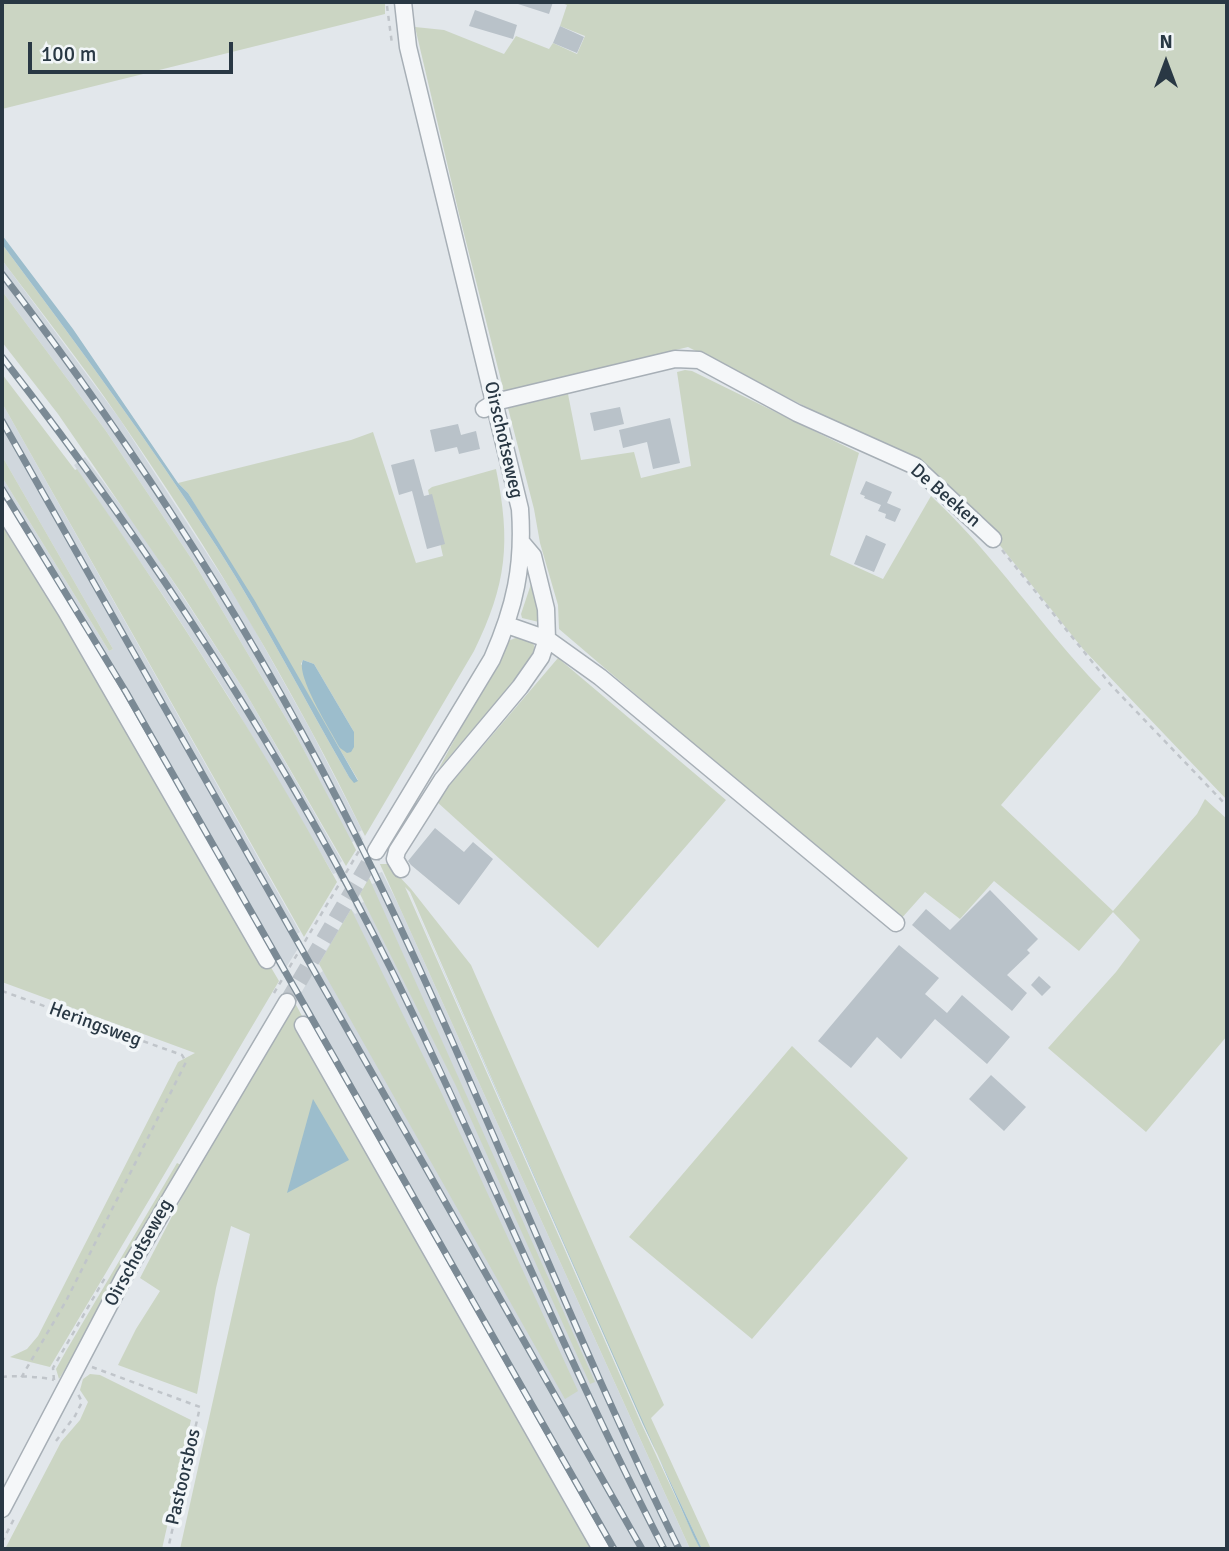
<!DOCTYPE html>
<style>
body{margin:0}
#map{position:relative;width:1229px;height:1551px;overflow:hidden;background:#e2e7eb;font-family:Signika,sans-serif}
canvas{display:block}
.frame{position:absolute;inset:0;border:4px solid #293844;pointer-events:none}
.north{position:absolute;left:1131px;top:28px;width:70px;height:70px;-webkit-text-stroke:5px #f2f6f8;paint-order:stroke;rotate:0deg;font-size:19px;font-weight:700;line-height:28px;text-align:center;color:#293844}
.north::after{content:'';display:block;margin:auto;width:24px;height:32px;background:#293844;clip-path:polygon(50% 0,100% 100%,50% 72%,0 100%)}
.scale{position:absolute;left:28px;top:42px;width:205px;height:32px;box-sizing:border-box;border:4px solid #293844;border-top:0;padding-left:9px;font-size:21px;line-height:24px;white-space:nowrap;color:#293844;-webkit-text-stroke:5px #f2f6f8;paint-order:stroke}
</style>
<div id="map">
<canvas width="1229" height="1551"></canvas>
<div class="frame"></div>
<div class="north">N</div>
<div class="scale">100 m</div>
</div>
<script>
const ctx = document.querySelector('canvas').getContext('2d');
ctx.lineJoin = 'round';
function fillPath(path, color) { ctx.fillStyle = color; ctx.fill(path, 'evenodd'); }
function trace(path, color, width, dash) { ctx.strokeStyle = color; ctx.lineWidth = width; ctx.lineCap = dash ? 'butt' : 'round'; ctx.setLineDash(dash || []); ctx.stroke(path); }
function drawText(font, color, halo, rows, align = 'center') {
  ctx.font = font + ' Signika,sans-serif'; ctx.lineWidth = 7; ctx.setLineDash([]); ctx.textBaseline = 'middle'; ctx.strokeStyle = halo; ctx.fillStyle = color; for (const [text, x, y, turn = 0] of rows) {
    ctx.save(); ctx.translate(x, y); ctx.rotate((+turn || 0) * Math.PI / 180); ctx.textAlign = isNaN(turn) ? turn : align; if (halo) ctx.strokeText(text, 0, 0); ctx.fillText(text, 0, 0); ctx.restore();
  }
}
fillPath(new Path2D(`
 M2,260L119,418L243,609L310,729L362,830L359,832L363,839L357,847L354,841L351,843L297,737L193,561L106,431L2,291Z
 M2,403L300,932L297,934L302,942L282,974L2,504V477L109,651L113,649L2,456Z
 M85,457L142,534L244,690L342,861L340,863L344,871L339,880L336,873L333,874L230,699L169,604L74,465Z
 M376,867L379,873L382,872L398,904L690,1549H604L302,1017L305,1014L297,1000L316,967L320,973L323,971L319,962L351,909L355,914L357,913L353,905L358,897L361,903L364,902L361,893L369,878L372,884L375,883L371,875Z`), '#d0d7dd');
fillPath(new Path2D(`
 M2,2H385V14L2,109Z
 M559,2H1227V800L1083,649L998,543L980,516L916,458L828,418L688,347L504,392L459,214L415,27L444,30L504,54L516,36L549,49L553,43L577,54L585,36L560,26L567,5Z
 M2,244C76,343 150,443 217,547C265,622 305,701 349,777L358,780L188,493L178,483L351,440L373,432L416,563L443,556L428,490L432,487L496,469C511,542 507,584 474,651L365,836C294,690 211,551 119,418C82,364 41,312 2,260ZM303,660L314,664L354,732L301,664Z
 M2,291L106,431L193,561L297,737L352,842L356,850L346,866L244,690L182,594L58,414L2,342Z
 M685,370L692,371L859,453L830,555L883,579L931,496C995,555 1041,627 1101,689L1001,805L1113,911L1197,814L1205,799L1227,819V1036L1146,1132L1048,1048L1116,972L1140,940L1113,912L1079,951L994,881L960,919L925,892L900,920L559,629L558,605L540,543L534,509L508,408L568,394L581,460L634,452L641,478L691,466L677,372Z
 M2,374L75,470L77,469C170,603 259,739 337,882L304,937L2,403Z
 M2,456L113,649L109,651L2,477Z
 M2,512L279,981L50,1367L10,1357L27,1349L38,1336L178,1062L195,1053L2,982Z
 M534,575L543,623L522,618L521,614Z
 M518,637L533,643L537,654L438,770L508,641Z
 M558,658L726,800L598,948L436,801Z
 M379,862L380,864H393L395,872L411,889L471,965L664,1405L651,1418L711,1549H702L643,1424L410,892L405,887L642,1425L700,1549H690L686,1540Z
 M369,878L595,1382L590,1384L456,1086L360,894Z
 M351,909L442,1094L578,1391L565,1399L319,964Z
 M295,1003L302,1016L297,1021L598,1549H180L250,1234L231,1226L216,1288L197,1394L118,1365L136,1329L160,1291L140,1278L195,1172Z
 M792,1046L908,1158L752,1339L629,1237Z
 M177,1163L181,1165L93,1324L59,1379L56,1369L66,1351Z
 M90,1374L100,1375L191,1420L162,1549H5L61,1442L80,1420L88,1402L80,1390L83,1379Z`), '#cbd5c3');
fillPath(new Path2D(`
 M2,235L73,329L178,483L188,493L255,601L358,781L354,783L349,777C305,701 265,622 217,547C150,443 76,343 2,244Z
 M303,660L314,664L354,732V747L351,752L347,753L340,748C331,731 295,675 303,660Z
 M406,886L643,1424L702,1549H700L693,1535Z
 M313,1099L349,1160L287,1193Z`), '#9cbdcc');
fillPath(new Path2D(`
 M518,2H553L549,14L518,4Z
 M475,10L517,25L513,39L469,26Z
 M560,26L584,37L577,53L553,43Z
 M620,407L624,424L594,431L590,413Z
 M670,418L680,463L653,469L647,442L623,448L619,430Z
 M458,424L461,435L476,431L480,449L459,454L457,447L435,452L430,430Z
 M414,459L424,496L432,494L445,544L427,549L412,491L399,495L391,465Z
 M866,481L892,492L887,503L901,509L895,522L885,518L886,514L878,511L881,505L864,498L865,496L860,494Z
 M866,535L886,544L874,572L854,564Z
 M435,828L464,852L473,842L493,859L459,905L411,865L408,861Z
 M990,890L1038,939L1027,950L1030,953L1007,975L1027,993L1012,1011L912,925L926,909L950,930Z
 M899,945L939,978L925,994L947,1013L962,995L1010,1037L987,1064L935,1019L901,1059L877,1037L851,1068L818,1041Z
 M1039,976L1051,987L1042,996L1031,985Z
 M991,1075L1026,1107L1004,1131L969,1099Z`), '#b9c2c9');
trace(new Path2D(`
 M287,1002L376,851`), '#bdc4ca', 16, [16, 8]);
const minor = new Path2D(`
 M484,409L495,402L675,359L699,360L797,413L915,466L993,539
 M2,508L66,611L267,960
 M507,625L547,639L600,677L896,923
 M376,851L492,659C515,607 524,566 520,509L408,47L403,2
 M401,869L395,859L397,851L442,780L520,687L541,657L547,639L546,609L533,556L522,543
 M303,1025L601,1549
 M2,1509L125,1275L287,1002`);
trace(minor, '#a7afb6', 19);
trace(new Path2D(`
 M387,6L392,44
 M1002,550L1110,684L1227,806
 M2,991L182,1055L186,1062L66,1301L21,1378
 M274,993L362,846
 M92,1367L200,1407L168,1549
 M2,1377C10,1375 46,1377 54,1380
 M54,1380L53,1368L106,1276
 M56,1441L75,1416L82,1402L78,1394
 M2,1542L15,1517`), '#c0c5ca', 2.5, [5, 5]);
trace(minor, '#f5f7f9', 16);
const rail = new Path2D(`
 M2,274C138,451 258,639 358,840C474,1072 564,1317 679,1549
 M2,357C152,550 286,758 395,977C488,1166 567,1362 664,1549
 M2,421L642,1549
 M2,489L126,692L614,1549`);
trace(rail, '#7b8a95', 7);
trace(rail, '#f2f6f8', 4.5, [13]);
drawText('19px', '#293844', '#f2f6f8', [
 ["Oirschotseweg",503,440,77],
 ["De Beeken",945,496,41],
 ["Heringsweg",95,1025,20],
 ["Oirschotseweg",139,1253,-61],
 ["Pastoorsbos",184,1477,-77]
]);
</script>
